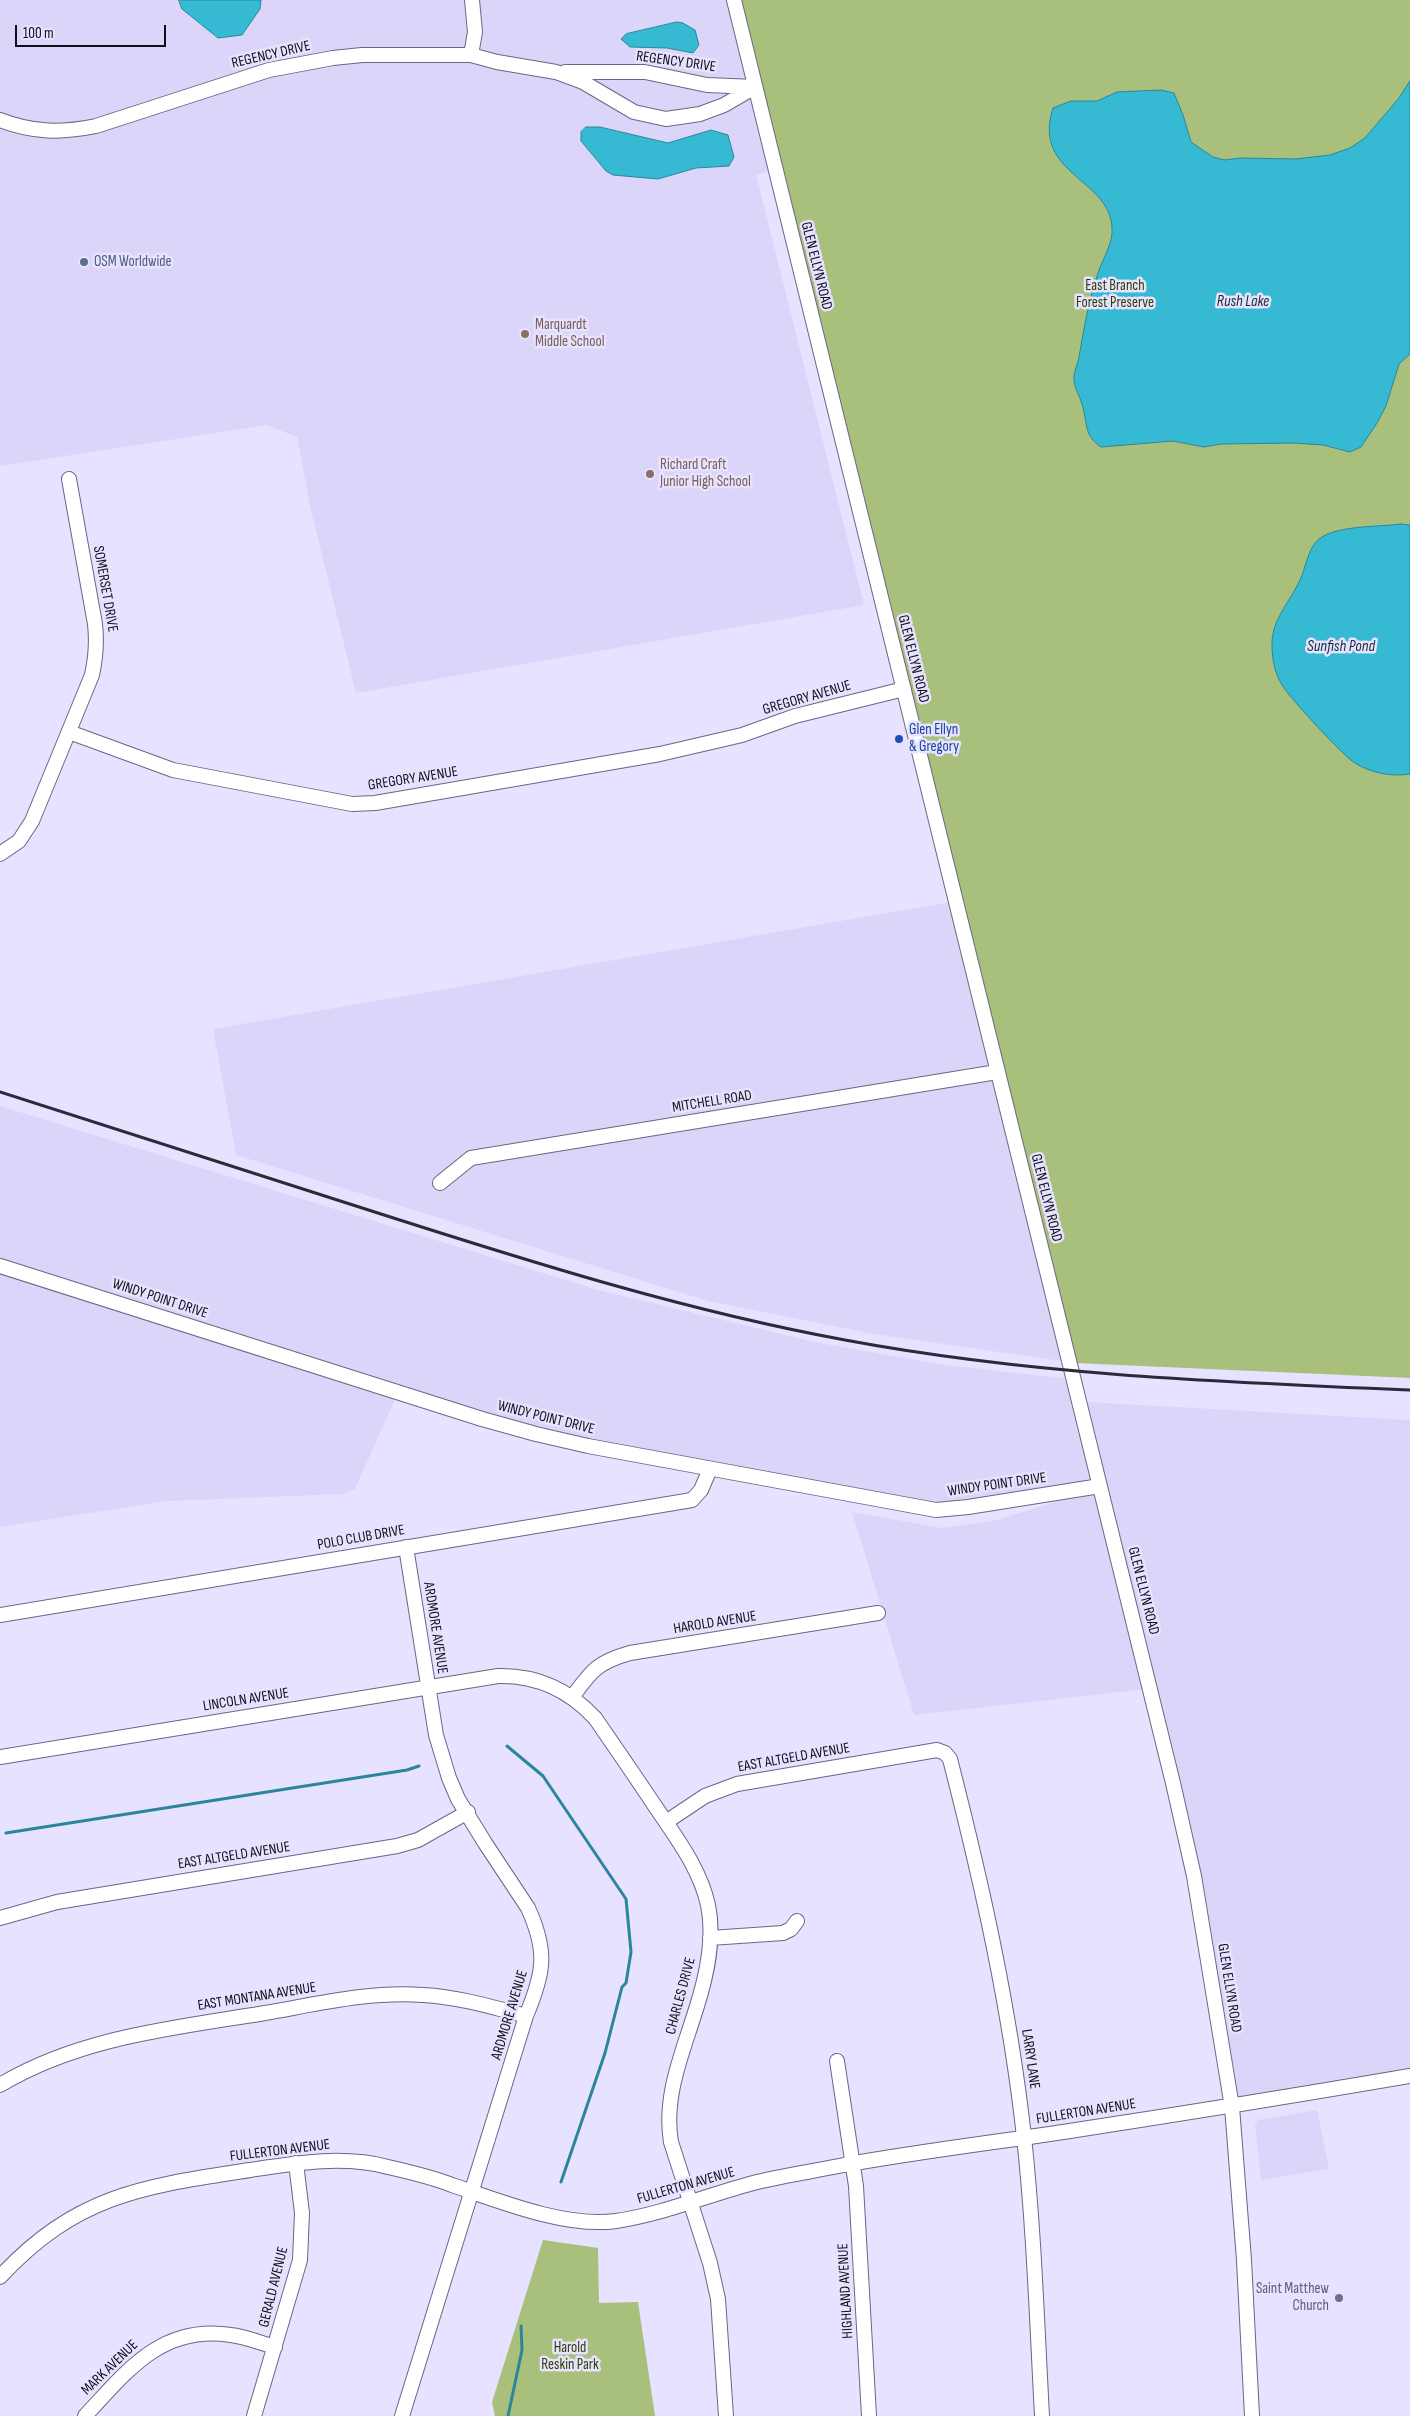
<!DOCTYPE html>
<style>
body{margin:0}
#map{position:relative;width:1410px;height:2416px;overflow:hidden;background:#e6e2ff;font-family:"Sofia Sans Condensed",sans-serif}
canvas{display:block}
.scale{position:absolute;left:15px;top:25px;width:151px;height:22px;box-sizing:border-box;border:2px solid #100e18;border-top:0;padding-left:6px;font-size:15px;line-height:18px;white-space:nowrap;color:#100e18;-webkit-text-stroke:4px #e6e2ff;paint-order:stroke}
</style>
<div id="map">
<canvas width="1410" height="2416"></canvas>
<div class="scale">100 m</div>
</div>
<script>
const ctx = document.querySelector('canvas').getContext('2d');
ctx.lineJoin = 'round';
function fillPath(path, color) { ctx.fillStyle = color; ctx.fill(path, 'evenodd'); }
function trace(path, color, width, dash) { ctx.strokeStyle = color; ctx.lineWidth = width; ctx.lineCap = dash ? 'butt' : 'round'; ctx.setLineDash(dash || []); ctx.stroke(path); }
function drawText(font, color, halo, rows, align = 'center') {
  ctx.font = font + ' "Sofia Sans Condensed",sans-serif'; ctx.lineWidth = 5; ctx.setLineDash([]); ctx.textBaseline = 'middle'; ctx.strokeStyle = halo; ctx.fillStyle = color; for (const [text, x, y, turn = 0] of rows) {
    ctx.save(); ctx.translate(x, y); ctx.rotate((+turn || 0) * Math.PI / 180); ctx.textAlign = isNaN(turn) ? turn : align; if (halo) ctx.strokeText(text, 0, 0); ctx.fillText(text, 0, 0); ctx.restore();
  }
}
fillPath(new Path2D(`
 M0,0H730L771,171L756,175L864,605L356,693L311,510L297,437L267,425L0,466Z
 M951,902L1062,1361L874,1334L708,1301L236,1155L213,1029Z
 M0,1106L598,1290L819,1343L945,1365L1070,1379L1095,1481L936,1505L591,1443L400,1388L355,1489L343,1494L167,1501L0,1527Z
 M1087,1402L1410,1420V2071L1236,2101L1135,1604Z
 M1096,1489L1147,1689L914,1715L852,1512L942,1528L997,1520Z
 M1317,2110L1329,2169L1261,2180L1255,2125L1258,2120Z`), '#dbd6f9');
fillPath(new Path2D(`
 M737,0H1410V1378L1075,1363Z
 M543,2240L598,2248L599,2303L638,2302L655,2416H495L492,2402Z`), '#a8c07c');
const water = new Path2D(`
 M179,0H261L260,9L242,35L218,38L182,9Z
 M677,22L683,23L695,30L699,45L693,53L667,48L630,47L621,39L626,34Z
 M1410,81V354L1399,364L1386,406L1377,423L1361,447L1350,452L1323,445L1294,443L1221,444L1204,447L1173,441L1101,447C1084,435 1088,426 1083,408C1081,397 1073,388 1074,376C1075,369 1078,363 1079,357C1084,329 1088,303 1097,276C1101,262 1111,247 1112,233C1115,178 1031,177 1053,108L1071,101H1097L1117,92L1161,90L1174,93L1183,115L1191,142L1213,157L1224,160L1241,158L1296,159L1330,155L1350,148L1365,138L1399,98Z
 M586,127H600L668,143L711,130L728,135L734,157L729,166L696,168L658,179L613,175L606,171L581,141V132Z
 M1401,524L1410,525V774C1391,777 1371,773 1355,763C1344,757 1289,697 1282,685C1275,673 1272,660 1272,646C1271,620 1290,602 1300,580C1306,567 1308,548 1319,539C1337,525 1379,527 1401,524Z`);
fillPath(water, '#36bad4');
trace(water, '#2b869c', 1);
trace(new Path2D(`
 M507,1746L543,1776L626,1899L631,1952L626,1983L622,1987L605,2053L561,2182
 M6,1833L407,1770L419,1766
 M508,2416L522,2350L521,2326`), '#2b869c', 3);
const minor = new Path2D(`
 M734,0L1173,1783L1194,1876L1232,2107L1244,2260L1252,2416
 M471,55L475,32L472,0
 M565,72H645L707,85L755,87
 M0,120C33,133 62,133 96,126L269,70L333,58L362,55H471L497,62L556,72L583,82L634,112L666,119L700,114L724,105L755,87
 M69,732L173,770L352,804L375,803L660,754L742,735L795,716L904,689
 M0,854L19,841L32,821L92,675C96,657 97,642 95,624L69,479
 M440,1183L471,1158L997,1072
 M0,1266L482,1419L536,1434L588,1446L936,1510L968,1507L1100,1486
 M0,1615L692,1500L701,1490L710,1469
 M573,1696C592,1670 598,1662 630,1653L878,1613
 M0,1757L498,1676C537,1675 568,1689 595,1718C615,1747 635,1776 655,1806C675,1836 700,1868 708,1905C715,1938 707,1974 697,2006C684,2049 663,2095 671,2142L710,2263L718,2299L726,2416
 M666,1822L705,1796L737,1784L937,1750L945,1753L950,1759C982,1884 1010,2009 1024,2137C1034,2229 1037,2323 1042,2416
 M0,1918L57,1902L397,1846L418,1840L468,1812
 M710,1938L783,1933L791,1929L797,1921
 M837,2061L856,2186L869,2416
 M0,2085C80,2037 174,2028 265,2013C317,2004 370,1991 423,1995C459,1997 492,2007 526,2016
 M0,2277C77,2194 145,2186 250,2170C296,2163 343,2155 388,2167C410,2172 432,2177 452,2185C499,2201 566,2228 616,2221C664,2214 710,2194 757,2182C786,2175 815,2171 844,2165C921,2151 999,2142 1076,2130C1188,2113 1299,2095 1410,2076
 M85,2416C127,2371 162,2324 231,2335C246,2337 261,2343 275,2347
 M254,2416L300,2260L302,2213L296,2163
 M402,2416L526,2016C544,1973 548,1952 528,1908L485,1843L458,1799L449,1778L436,1735L406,1547`);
trace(minor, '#6a6780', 16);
trace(minor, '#fff', 14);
trace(new Path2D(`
 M0,1092C127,1132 254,1173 381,1214C534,1263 687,1311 845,1340C1032,1375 1220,1382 1410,1390`), '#2c2a36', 3);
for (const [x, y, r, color] of [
 [84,262,5,"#5c6f8a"],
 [525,334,5,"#8d6e63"],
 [650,474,5,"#8d6e63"],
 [899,739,5,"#1a4fb4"],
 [1339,2298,5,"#6b7280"]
]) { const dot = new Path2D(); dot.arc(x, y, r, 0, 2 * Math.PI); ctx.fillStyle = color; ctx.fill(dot); trace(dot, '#e6e2ff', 2); }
drawText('15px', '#100e18', '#e6e2ff', [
 ["REGENCY DRIVE",271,55,-13],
 ["REGENCY DRIVE",676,62,8],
 ["GLEN ELLYN ROAD",816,266,76],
 ["SOMERSET DRIVE",105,589,80],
 ["GLEN ELLYN ROAD",913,659,76],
 ["GREGORY AVENUE",807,698,-16],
 ["GREGORY AVENUE",413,779,-9],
 ["MITCHELL ROAD",712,1102,-9],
 ["GLEN ELLYN ROAD",1046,1198,76],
 ["WINDY POINT DRIVE",160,1299,18],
 ["WINDY POINT DRIVE",546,1418,14],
 ["WINDY POINT DRIVE",997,1485,-8],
 ["POLO CLUB DRIVE",361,1538,-10],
 ["GLEN ELLYN ROAD",1143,1591,76],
 ["HAROLD AVENUE",715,1623,-9],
 ["ARDMORE AVENUE",435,1628,81],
 ["LINCOLN AVENUE",246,1700,-9],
 ["EAST ALTGELD AVENUE",794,1758,-10],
 ["EAST ALTGELD AVENUE",234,1856,-9],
 ["GLEN ELLYN ROAD",1229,1988,81],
 ["CHARLES DRIVE",681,1996,-75],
 ["EAST MONTANA AVENUE",257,1997,-9],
 ["ARDMORE AVENUE",510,2015,-73],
 ["LARRY LANE",1030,2059,82],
 ["FULLERTON AVENUE",1086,2112,-9],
 ["FULLERTON AVENUE",280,2151,-7],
 ["FULLERTON AVENUE",686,2186,-16],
 ["GERALD AVENUE",274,2287,-76],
 ["HIGHLAND AVENUE",846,2291,-93],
 ["MARK AVENUE",110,2368,-44]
]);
drawText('15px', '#4e5e75', '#e6e2ff', [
 ["OSM Worldwide",94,262]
], 'left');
drawText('15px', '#2e3f00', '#e6e2ff', [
 ["East Branch",1115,286],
 ["Forest Preserve",1115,303],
 ["Harold",570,2348],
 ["Reskin Park",570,2365]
]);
drawText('15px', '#785e54', '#e6e2ff', [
 ["Marquardt",535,325],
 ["Middle School",535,342],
 ["Richard Craft",660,465],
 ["Junior High School",660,482]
], 'left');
drawText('15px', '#164399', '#e6e2ff', [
 ["Glen Ellyn",909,730],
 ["& Gregory",909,747]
], 'left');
drawText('15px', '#5b616d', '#e6e2ff', [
 ["Saint Matthew",1329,2289],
 ["Church",1329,2306]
], 'right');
drawText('italic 16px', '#172d32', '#e6e2ff', [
 ["Rush Lake",1243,302],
 ["Sunfish Pond",1341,647]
]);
</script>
